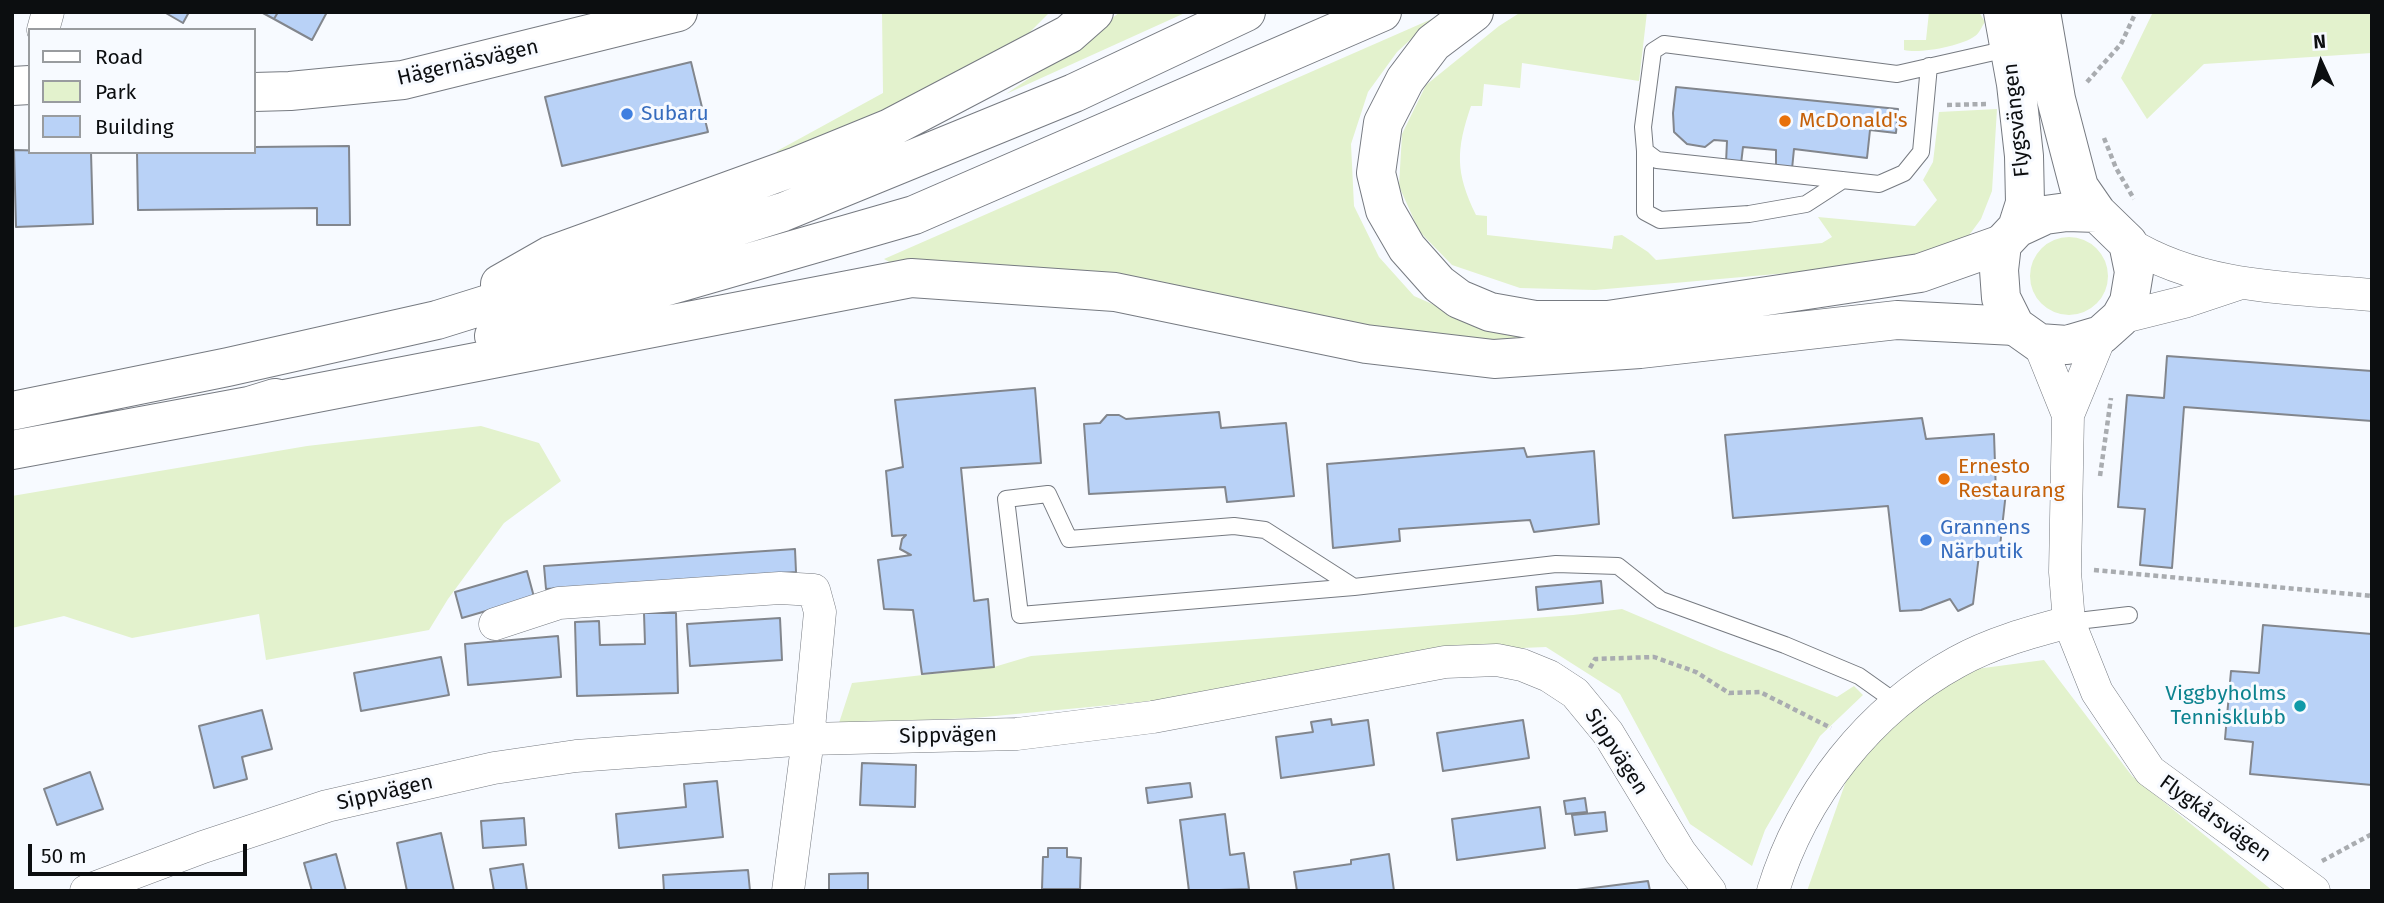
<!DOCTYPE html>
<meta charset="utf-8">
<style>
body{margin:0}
#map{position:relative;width:2384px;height:903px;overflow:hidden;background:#f7faff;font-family:"Fira Sans",sans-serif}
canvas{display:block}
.frame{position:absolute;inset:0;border:14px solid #0c0e10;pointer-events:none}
.legend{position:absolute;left:28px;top:28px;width:228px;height:126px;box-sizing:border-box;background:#f7faff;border:2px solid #999c9f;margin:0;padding:9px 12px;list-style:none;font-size:21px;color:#0c0e10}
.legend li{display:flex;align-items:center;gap:14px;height:35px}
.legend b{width:35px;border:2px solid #999c9f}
.north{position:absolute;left:2286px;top:28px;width:70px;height:70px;-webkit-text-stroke:5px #f7faff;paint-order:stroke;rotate:356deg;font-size:19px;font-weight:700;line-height:28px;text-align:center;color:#0c0e10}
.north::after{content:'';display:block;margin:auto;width:24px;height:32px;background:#0c0e10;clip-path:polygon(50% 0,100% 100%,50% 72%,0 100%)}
.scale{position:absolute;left:28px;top:844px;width:219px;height:32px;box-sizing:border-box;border:4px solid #0c0e10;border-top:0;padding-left:9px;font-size:21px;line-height:24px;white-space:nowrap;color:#0c0e10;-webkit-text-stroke:5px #f7faff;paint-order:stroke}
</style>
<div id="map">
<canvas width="2384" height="903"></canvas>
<div class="frame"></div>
<ul class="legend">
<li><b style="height:9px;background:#fff"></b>Road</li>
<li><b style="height:19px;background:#e3f2cd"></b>Park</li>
<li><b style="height:19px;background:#b9d2f7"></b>Building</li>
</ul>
<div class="north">N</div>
<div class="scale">50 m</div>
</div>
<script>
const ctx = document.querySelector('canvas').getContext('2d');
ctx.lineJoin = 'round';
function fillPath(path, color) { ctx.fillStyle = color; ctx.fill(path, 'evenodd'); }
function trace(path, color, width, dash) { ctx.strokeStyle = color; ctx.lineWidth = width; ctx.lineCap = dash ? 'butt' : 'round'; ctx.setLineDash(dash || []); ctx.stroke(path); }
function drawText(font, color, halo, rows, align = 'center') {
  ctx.font = font + ' "Fira Sans",sans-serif'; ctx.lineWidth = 6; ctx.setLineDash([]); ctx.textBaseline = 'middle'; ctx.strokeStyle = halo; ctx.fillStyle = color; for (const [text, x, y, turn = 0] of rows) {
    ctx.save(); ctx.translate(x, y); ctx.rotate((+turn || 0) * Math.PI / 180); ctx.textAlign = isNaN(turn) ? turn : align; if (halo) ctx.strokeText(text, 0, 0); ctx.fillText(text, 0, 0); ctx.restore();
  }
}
fillPath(new Path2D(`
 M882,12H1050L1019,43L921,97L775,162L777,151L883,93Z
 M1120,12H1187L1006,94L1071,50Z
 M1521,12H1647L1639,81L1522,63L1520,88L1484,84L1482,106H1471C1456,150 1455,172 1476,215L1487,216V235L1612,249L1614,236L1622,235L1648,252L1656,260L1822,243L1832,237L1818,217L1915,226L1937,200L1923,180L1933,162L1939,112L1997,109L1992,191L1981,219L1967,238L1940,255L1867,266L1595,290L1520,288L1452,265L1419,231L1399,186L1402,134L1426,85L1499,26Z
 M1929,12H1979L1985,22C1982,26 1979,34 1975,36C1962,46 1920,54 1904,50V40H1926Z
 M2153,12H2372V53L2204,64L2147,119L2121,78Z
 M1434,18L1397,52L1368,92L1351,144L1354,206L1379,257L1414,296L1464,318L1585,331L1843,307L1568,341L1471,340L1322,318L1097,271L972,267L900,268L884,259Z
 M2030 276a39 39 0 1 1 78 0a39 39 0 1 1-78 0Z
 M481,426L539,443L561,481L504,523L448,599L429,630L266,660L259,614L132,638L64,616L12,628V496L307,446Z
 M1622,609L1721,651L1837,697L1854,686L1863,695L1820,736L1765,830L1752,866L1690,824L1620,694L1546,647L1447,651L1152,701L974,718L839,723L852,683L994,667L1031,656L1573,615Z
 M2044,660L2132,776L2273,891H1807L1856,753L1961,671Z`), '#e3f2cd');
const building = new Path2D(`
 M164,12H189L183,23Z
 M261,12H278L274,19Z
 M278,12H327L312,40L274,19Z
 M691,62L708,132L562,166L545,97Z
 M1676,87L1898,109L1896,133L1870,130L1867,158L1794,149L1792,169L1776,168V150L1743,147L1741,164L1726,163L1727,141L1714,140L1705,147L1687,144L1674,132L1673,113Z
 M349,146L350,225H317V208L138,210L137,152H254V147Z
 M14,150L91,152L93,224L16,227Z
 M2167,356L2372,371V421L2184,407L2172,568L2140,565L2145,509L2118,507L2127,395L2164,398Z
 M1035,388L1041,463L961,468L974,601L988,599L994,667L922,674L913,610L884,609L878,560L911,555L900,549L902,539L906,535L892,536L886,471L903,467L895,400Z
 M1219,412L1221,428L1286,423L1294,496L1227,502L1225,487L1089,494L1084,424L1100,423L1107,415H1119L1126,419Z
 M1922,418L1926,439L1994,434L1996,494L2006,492L2000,546L1980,547L1973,604L1958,611L1950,599L1921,610L1900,611L1888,506L1733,518L1725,435Z
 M1524,448L1527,457L1594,451L1599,524L1534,532L1530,520L1399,529L1400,541L1333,548L1327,464Z
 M795,549L796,572L546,589L544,566Z
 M527,571L534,597L462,618L455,592Z
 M1601,581L1603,603L1538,610L1536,587Z
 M644,613H676L678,693L577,696L575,622L599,621L600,645L645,644Z
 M780,618L782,660L690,666L687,624Z
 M2263,625L2372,634V785L2250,774L2253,742L2225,739L2231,671L2259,673Z
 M558,636L561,677L468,685L465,644Z
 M441,657L449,695L361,711L354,673Z
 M262,710L272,749L242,757L247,779L214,788L199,726Z
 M1331,719L1332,725L1368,720L1374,765L1281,778L1276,737L1313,732L1311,722Z
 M1523,720L1529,758L1443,771L1437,733Z
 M862,763L916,765L915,807L860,805Z
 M90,772L103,809L57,825L44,789Z
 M717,781L723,837L619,848L616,814L686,807L684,784Z
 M1190,783L1192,797L1148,803L1146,788Z
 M1585,798L1587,812L1566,814L1564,801Z
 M1540,807L1545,848L1457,860L1452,819Z
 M1605,812L1607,831L1575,835L1572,815Z
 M1225,814L1230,855L1244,853L1249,889L1189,891L1180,820Z
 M524,818L526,845L483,848L481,821Z
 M441,833L454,891H407L397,843Z
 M1048,848H1067V857L1081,858L1080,889H1042L1043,857H1048Z
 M336,854L346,891H312L304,863Z
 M1389,854L1394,891H1297L1294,872L1351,864V860Z
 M523,864L527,891H494L490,869Z
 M748,870L750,891H664L663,875Z
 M868,873V891H829V874Z
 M1648,881L1650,891H1578L1577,890Z`);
fillPath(building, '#b9d2f7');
trace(building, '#82868d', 2);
const lane = new Path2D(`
 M1929,66L1921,152L1904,173L1879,184L1657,160L1645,151L1643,127L1653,51L1664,44L1897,74L2012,48
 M1645,151V212L1660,220L1749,214L1806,204L1843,180
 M1354,587L1020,615L1006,499L1048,494L1069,539L1234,526L1265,530L1354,587L1556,564L1618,566L1661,600L1785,645L1859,676L1897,703
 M2069,622L2129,615`);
const street = new Path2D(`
 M43,30L48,12
 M2128,243C2200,288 2290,288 2372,295
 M2120,318L2184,302L2241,283
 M2039,343L2068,415L2101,335
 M2068,415L2065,572L2069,622L2097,692L2150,771L2314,891
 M495,624L559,603L780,588L814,590L820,612L808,739L788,891
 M86,891L203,847L327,806L494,768L576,756L808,739L1017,734L1153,717L1445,662L1497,660L1522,665L1549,676L1575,693L1608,733L1680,852L1710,891
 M1773,891C1802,796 1869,710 1957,662C1991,643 2031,632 2069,622`);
const secondary = new Path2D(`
 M2003,12L2016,84L2024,156L2025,203L2017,228
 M2041,12L2056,99L2079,187L2097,213L2128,243L2134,272L2129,302L2120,318L2101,335L2067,345L2039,343L2015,326L2001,298L1999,270L2002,244L2017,228L2045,215L2067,212L2097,213
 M12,86L30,85
 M254,92L290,91L403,80L678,12`);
const highway = new Path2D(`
 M1474,12L1433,43L1405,80L1383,123L1376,173L1385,210L1407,248L1439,284L1459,299L1490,312L1535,320H1608L1920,273L2002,244
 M500,284L551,255L797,166L890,128L1069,34L1094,12
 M494,336L914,215L1382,12
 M249,406L911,278L1115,292L1366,344L1494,359L1640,349L1897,320L2015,326
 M12,411L228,367L437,320L783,212L1074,93L1246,12
 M12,450L249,406L275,398`);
trace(lane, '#767a81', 18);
trace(street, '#767a81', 33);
trace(secondary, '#767a81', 40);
trace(highway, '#767a81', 40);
trace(new Path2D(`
 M2087,82L2121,44L2136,12
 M1947,105L1987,104
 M2104,138L2116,168L2134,199
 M2100,476L2111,398
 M2094,570L2372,596
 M1590,668L1595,659L1654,657L1696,672L1729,693L1760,692L1831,728
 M2322,861L2372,834`), '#a9acb0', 4.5, [5, 3.5]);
trace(lane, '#fff', 16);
trace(street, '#fff', 32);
trace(secondary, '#fff', 38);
trace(highway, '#fff', 38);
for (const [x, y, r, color] of [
 [627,114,7,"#3f7fe0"],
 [1785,121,7,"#e8710a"],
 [1944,479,7,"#e8710a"],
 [1926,540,7,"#3f7fe0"],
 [2300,706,7,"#0f9aa8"]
]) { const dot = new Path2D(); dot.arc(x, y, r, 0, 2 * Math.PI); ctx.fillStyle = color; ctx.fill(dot); trace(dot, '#f7faff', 2.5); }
drawText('21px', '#0c0e10', '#f7faff', [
 ["Hägernäsvägen",468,63,-13],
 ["Flygsvängen",2017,120,-96],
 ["Sippvägen",948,736,-1],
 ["Sippvägen",1616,752,57],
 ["Sippvägen",385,793,-13],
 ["Flygkårsvägen",2215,819,36]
]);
drawText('21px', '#366cbe', '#f7faff', [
 ["Subaru",641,114],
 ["Grannens",1940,528],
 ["Närbutik",1940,552]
], 'left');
drawText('21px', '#c56008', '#f7faff', [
 ["McDonald's",1799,121],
 ["Ernesto",1958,467],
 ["Restaurang",1958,491]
], 'left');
drawText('21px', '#0d838f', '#f7faff', [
 ["Viggbyholms",2286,694],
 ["Tennisklubb",2286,718]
], 'right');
</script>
